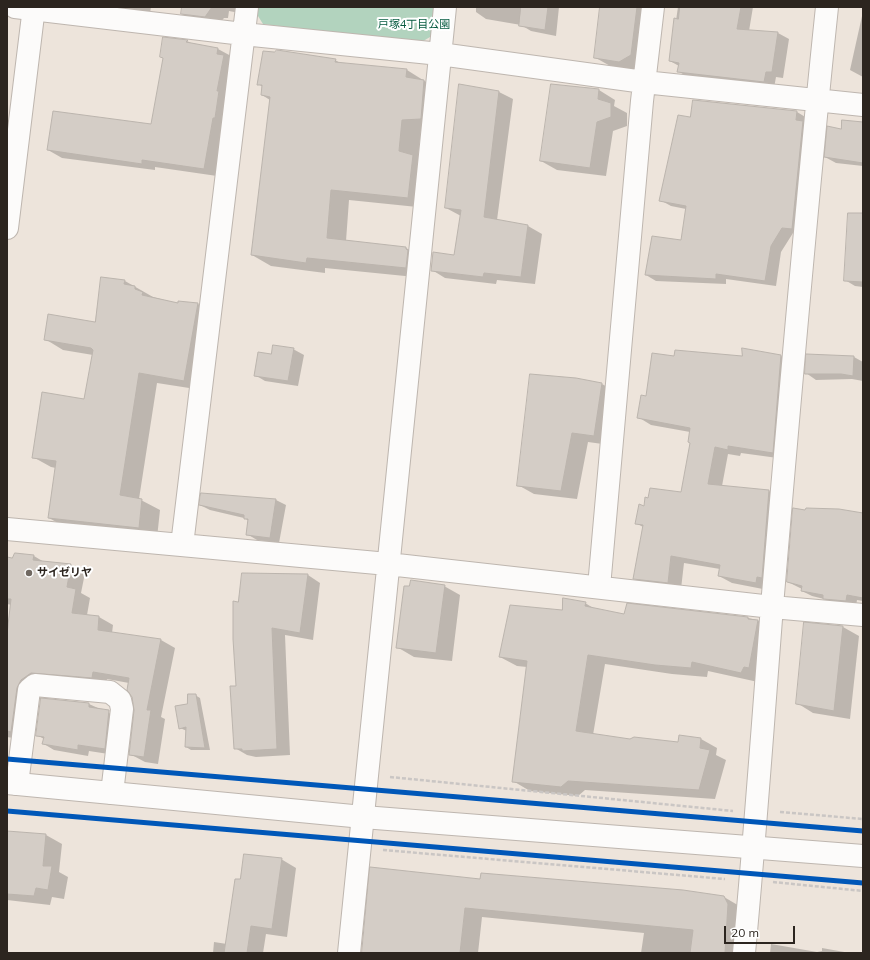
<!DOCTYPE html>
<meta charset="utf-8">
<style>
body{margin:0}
#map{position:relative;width:870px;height:960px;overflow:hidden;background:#ede4db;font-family:Mulish,sans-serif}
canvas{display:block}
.frame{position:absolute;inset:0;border:8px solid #2c251f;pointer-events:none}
.scale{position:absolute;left:724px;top:926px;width:71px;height:18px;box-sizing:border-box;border:2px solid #2c251f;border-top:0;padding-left:5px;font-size:12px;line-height:14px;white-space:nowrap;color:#2c251f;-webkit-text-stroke:3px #fff;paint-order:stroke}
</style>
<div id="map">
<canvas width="870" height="960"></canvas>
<div class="frame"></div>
<div class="scale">20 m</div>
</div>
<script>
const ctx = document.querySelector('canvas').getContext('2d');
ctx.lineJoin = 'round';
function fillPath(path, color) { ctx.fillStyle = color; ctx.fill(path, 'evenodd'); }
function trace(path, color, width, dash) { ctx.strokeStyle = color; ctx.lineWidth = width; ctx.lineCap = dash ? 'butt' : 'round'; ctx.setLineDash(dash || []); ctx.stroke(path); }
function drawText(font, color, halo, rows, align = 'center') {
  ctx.font = font + ' Mulish,"Noto Sans JP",sans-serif'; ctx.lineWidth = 4; ctx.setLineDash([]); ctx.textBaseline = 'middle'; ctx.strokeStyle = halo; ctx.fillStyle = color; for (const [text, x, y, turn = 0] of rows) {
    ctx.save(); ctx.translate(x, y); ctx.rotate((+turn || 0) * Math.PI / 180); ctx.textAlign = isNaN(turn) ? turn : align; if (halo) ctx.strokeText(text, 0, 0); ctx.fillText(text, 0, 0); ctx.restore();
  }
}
fillPath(new Path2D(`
 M439,7L437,33L418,44L263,24L253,8Z`), '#b2d3be');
fillPath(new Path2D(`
 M113,7H151L150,13Z
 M183,7H246L245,14L229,11L228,18H224L219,24L196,22L182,14Z
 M476,7H559L556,36L531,31L521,25L486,19L476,12Z
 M601,7H654L636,71L612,67L596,58Z
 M678,7H753L749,31L778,33L789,39L783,78L776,77L774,88L689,78L678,71L679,66L670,61Z
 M862,16H863V77L850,70Z
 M164,38L187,41L193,44L218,49L231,56L217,176L155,167V170L62,158L48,150L152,125L164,58Z
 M264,52H288L335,60L342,64L407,70L442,92L439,130H421L418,159L432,167L427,208L349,200L346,241L406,248L425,258V278L325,268V273L271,266L252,255L270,100L262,95L263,87L258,84Z
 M460,85L499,92L513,99L497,220L528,226L542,234L535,284L497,280L496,284L445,278L432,270L455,256L461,216L446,208Z
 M599,90L615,100L614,106L627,113V126L613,131L606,176L557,170L541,161Z
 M694,101L797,112L807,118L803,234L793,233L781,252L776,286L726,279V284L656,281L646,275L682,241L686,209L671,206L660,200L690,118Z
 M863,123V166L836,163L825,157L842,130Z
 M863,218V287L855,286L845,280Z
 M125,281L153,297L179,304H198L216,315L202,390L157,383L139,499L160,510L157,538L67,528L49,518L56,468L51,467L33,457L85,400L93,355L63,350L45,339L96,323Z
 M293,349L304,355L298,386L265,381L255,375Z
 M807,355L854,357L863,362V381L852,379L816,380L806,373Z
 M781,356L794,363L785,459L741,453L740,456L728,454L722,486L769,491L782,498L768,590L732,583L719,576L720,569L684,563L681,589L647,586L634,578L643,527L636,523L649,499L682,494L691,443L690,432L651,425L638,417L647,397L674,357Z
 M602,384L618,393L610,445L588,442L577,499L534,494L518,485Z
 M202,494L276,500L286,505L279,543L257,540L247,534L249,521L244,518L210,510L200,505Z
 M863,514V601L857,600L856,606L834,604L824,599L812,596L802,591V589L788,582Z
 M34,556L44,562L71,565L85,573L81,593L90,598L87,615L99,617L113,625L112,633L161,640L175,648L161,717L165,719L158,764L145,762L130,754L135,710L129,683L107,679L106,685L35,688L25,740L7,737V642L12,605L7,604V558L13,559Z
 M308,575L320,583L313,640L285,635L290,755L256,757L247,755L235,748L239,603Z
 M444,586L460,595L452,661L414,657L397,647Z
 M585,603L595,609L625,615L627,604L748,618L757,620L773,630L758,682L708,671L707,677L672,674L605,664L593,735L630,740L679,743L701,739L717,748L716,755L726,760L715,799L585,790L578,796L530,791L513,781L527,667L517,666L500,657L563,611Z
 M843,627L859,636L850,719L813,713L797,703Z
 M195,695L200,698L210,750H191L186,747L187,731L180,728L188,705Z
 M41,699L89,704L120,718L115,755L89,751L88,756L54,750L44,744V739L37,735Z
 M7,832L46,835L62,844L59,872L68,877L64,899L52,897L50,905L7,900Z
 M281,859L296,868L287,937L266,934L263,953H213L214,942L227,944L241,880Z
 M481,880L724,897L741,907L742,953H641L644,933L482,917L478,953H363Z
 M771,944L817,952L822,951V948L850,953H770Z`), '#0003');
const building = new Path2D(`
 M182,7H212L205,17L181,14Z
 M521,7H548L545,30L519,26Z
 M600,7H637L631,55L619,62L594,58Z
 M680,7H741L737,29L778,32L772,72H766L764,82L677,72L679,63L669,61L674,18L678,19Z
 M163,37L188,40L186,42L218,48L217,54L224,55L217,91H219L215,118H213L204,169L142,160V164L47,150L53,111L151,124L163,58L160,57Z
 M277,50L336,59L335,62L407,69L406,77L424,80L421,119L402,120L399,151L413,155L408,198L331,190L327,238L406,247V249L408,250L406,268L307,258L306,263L251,255L270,97L261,95L262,85H257L263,51L274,52Z
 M459,84L499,91L484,217L528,225L521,277L484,273L483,277L431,271L433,252L454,255L461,210L445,208Z
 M551,84L599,89L598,99L611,103V117L597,122L590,168L540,161Z
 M693,100L797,111L796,120L803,121L792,229L782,228L771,246L765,281L716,274V279L645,275L652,236L681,240L686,206L659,201L678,115L690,117Z
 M842,120L863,122V163L824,157L827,126L841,129Z
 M848,213H863V282L844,281Z
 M101,277L125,280L124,284L135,286V289L143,292L142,295L178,303V301L198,303L184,381L139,373L120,495L142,499L139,528L48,518L56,461L32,458L42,392L84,399L93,350L91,348L44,340L48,314L95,322Z
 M273,345L294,348L288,381L254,376L258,352L271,354Z
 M742,348L781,355L773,453L728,446V450L715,447L708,484L769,490L762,578L757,577L756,583L718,576L720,565L671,556L668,583L633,579L643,525L635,524L639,504L644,506L645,497L648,498L650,488L681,492L690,443L688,442L690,428L637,418L641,395L646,396L652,353L674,356L675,350L742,356Z
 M806,354L854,356L853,376L841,374H805Z
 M530,374L576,378L602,383L594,436L572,433L561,491L517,486Z
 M201,493L276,499L270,538L246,535L248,519H244V515L199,505Z
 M793,508L805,510L806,508L839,509L863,513V598L847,595L846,601L823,599V595L801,591L802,586L787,582Z
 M15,553L34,555L33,560L71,564L67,587L76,589L72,613L99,616L98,630L161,639L147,710H151L144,757L129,755L134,710L132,697L127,690L129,678L93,672L92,678L31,673L21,680L17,688L11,732L7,731V634L11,599H7V557L12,558Z
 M242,573L308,574L300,633L272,628L277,749L242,751V749H234L230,686H236L233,639V601L238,602Z
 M411,580L445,585L436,653L396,648L404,586H409Z
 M563,598L586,602L585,606L624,614L627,603L748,617V619L758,620L749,668L744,667L741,673L692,662L691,668L655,665L588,655L576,731L630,739L634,737L678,742L679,735L701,738L700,748L710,750L699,790L568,781L561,787L512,782L527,661L499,657L510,605L562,610Z
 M804,622L843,626L834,711L796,704Z
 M188,694H196L205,748L185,747L186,727L179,729L175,706L187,704Z
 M41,698L89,703V707L109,710L105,749L78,745V750L42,744L44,737L36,736Z
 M7,831L46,834L43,866H52L48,890L36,888L34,896L7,894Z
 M244,854L282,858L272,929L251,926L247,953H224L235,879H240Z
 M370,867L480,879L481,873L683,890L724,896L728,904L725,953H690L693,930L465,908L460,953H362Z`);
fillPath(building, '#d4cdc6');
trace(building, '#bbb4ad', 1);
const minor = new Path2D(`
 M15,7L243,34L440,54L644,82L863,105
 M7,529L388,564L772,607L863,615
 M182,545L247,7
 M599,587L642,101L653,7
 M17,784L29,690L35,685L110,692L120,700L122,709L112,793
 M349,953L445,7
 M744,953C755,837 763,722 772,606C789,406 806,206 827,7`);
const tertiary = new Path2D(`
 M7,228L34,7
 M7,783L363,817L863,856`);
trace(minor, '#beb6af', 24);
trace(tertiary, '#beb6af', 24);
trace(new Path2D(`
 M390,777L733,811
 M780,812L863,819
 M383,850L725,879
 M773,882L863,891`), '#cac6c4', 2.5, [4, 2]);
trace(minor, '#fcfbfa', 22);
trace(tertiary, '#fcfbfa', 22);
trace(new Path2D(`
 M7,759L863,831
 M7,811L863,883`), '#0057b8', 5);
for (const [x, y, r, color] of [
 [29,573,4,"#706861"]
]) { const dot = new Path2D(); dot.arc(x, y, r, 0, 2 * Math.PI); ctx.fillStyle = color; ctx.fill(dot); trace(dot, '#fff', 1.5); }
drawText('11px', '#065b40', '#fff', [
 ["戸塚4丁目公園",414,25]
]);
drawText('bold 11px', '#2c251f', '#fff', [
 ["サイゼリヤ",37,573]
], 'left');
</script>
